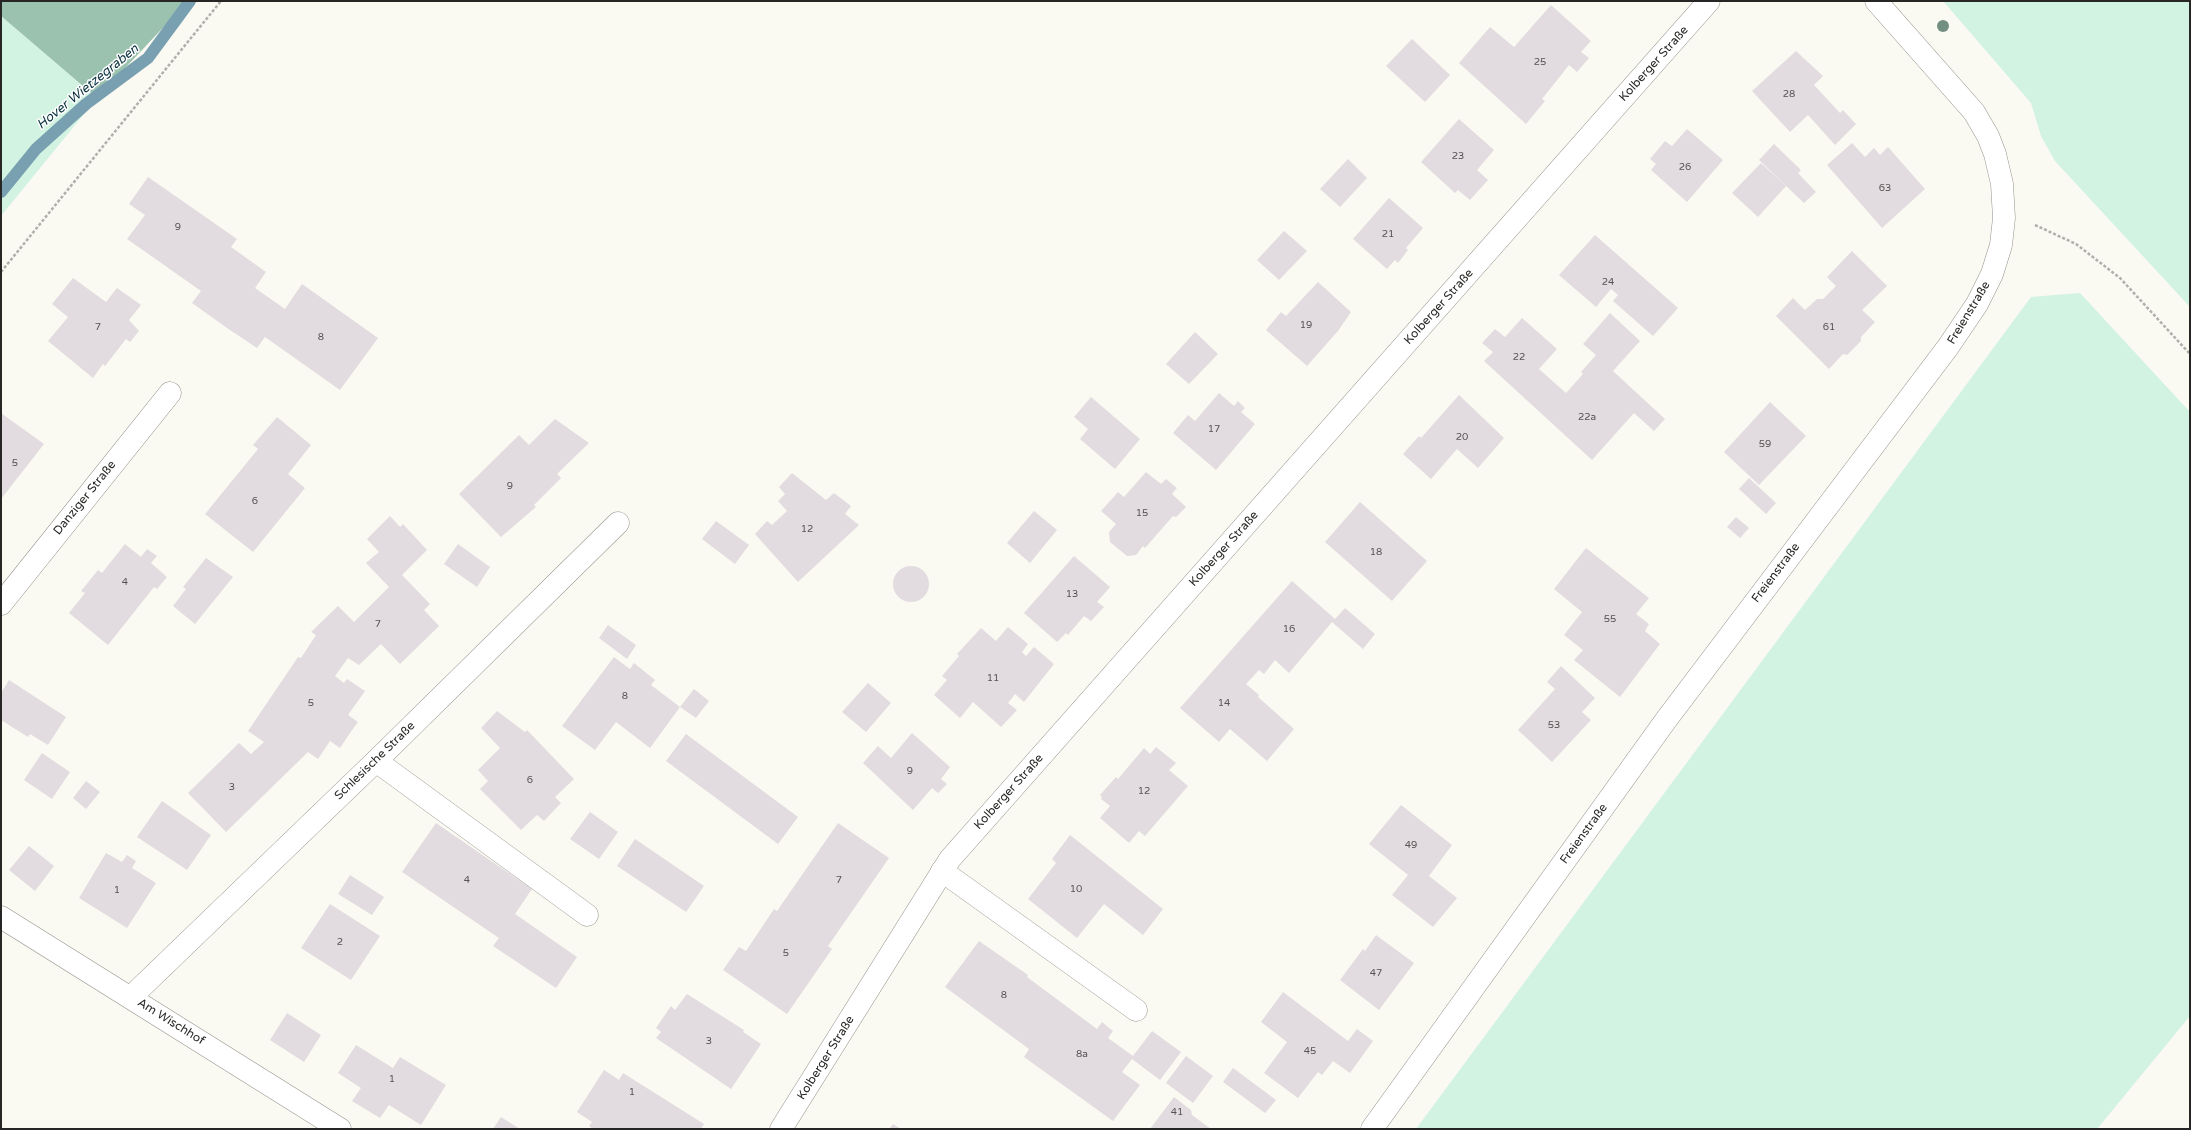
<!DOCTYPE html>
<meta charset="utf-8">
<style>
body{margin:0}
#map{position:relative;width:2191px;height:1130px;overflow:hidden;background:#faf9f2;font-family:"Varela Round",sans-serif}
canvas{display:block}
.frame{position:absolute;inset:0;border:2px solid #272624;pointer-events:none}
</style>
<div id="map">
<canvas width="2191" height="1130"></canvas>
<div class="frame"></div>
</div>
<script>
const ctx = document.querySelector('canvas').getContext('2d');
ctx.lineJoin = 'round';
function fillPath(path, color) { ctx.fillStyle = color; ctx.fill(path, 'evenodd'); }
function trace(path, color, width, dash) { ctx.strokeStyle = color; ctx.lineWidth = width; ctx.lineCap = dash ? 'butt' : 'round'; ctx.setLineDash(dash || []); ctx.stroke(path); }
function drawText(font, color, halo, rows, align = 'center') {
  ctx.font = font + ' "Varela Round",sans-serif'; ctx.lineWidth = 3; ctx.setLineDash([]); ctx.textBaseline = 'middle'; ctx.strokeStyle = halo; ctx.fillStyle = color; for (const [text, x, y, turn = 0] of rows) {
    ctx.save(); ctx.translate(x, y); ctx.rotate((+turn || 0) * Math.PI / 180); ctx.textAlign = isNaN(turn) ? turn : align; if (halo) ctx.strokeText(text, 0, 0); ctx.fillText(text, 0, 0); ctx.restore();
  }
}
fillPath(new Path2D(`
 M1943,1H2190V307L2055,161L2041,136L2031,103Z
 M1,16L97,98L1,216Z
 M2080,293L2190,412V1016L2097,1129H1416L2031,297Z`), '#d2f3e1');
fillPath(new Path2D(`
 M1,1H188L97,98L1,16Z`), '#9bc2ae');
trace(new Path2D(`
 M1,192L36,149L86,104L148,58L190,1`), '#78a0b0', 12);
fillPath(new Path2D(`
 M1551,5L1591,41L1581,52L1589,58L1577,72L1569,65L1542,99L1545,101L1526,124L1459,63L1490,27L1514,47Z
 M1412,39L1450,75L1425,102L1386,66Z
 M1796,51L1823,76L1814,85L1840,113L1843,110L1856,124L1835,145L1808,115L1790,132L1752,91Z
 M1459,119L1494,150L1477,170L1488,180L1470,200L1458,190L1455,193L1421,162Z
 M1687,129L1723,160L1687,202L1651,170L1656,164L1650,159L1665,141L1672,146Z
 M1852,143L1865,157L1874,148L1880,155L1888,147L1925,189L1882,228L1827,165Z
 M1774,144L1801,170L1798,173L1816,192L1804,203L1759,160Z
 M1348,159L1367,178L1340,207L1320,189Z
 M1761,163L1786,186L1758,217L1732,193Z
 M148,177L237,239L231,247L266,272L255,288L285,309L302,284L378,338L340,390L265,337L257,348L227,328L192,303L201,291L127,239L145,215L129,204Z
 M1389,198L1423,228L1406,248L1408,250L1398,263L1395,260L1387,269L1353,239Z
 M1284,231L1307,251L1279,280L1257,260Z
 M1595,235L1678,308L1653,336L1613,301L1618,295L1611,289L1596,307L1559,275Z
 M1852,251L1887,286L1862,310L1875,322L1861,337V341L1847,355L1843,354L1829,369L1776,316L1793,298L1805,310L1817,299H1823L1836,286L1827,277Z
 M73,278L106,302L117,288L141,305L129,320L139,331L130,342L126,339L105,366L103,364L93,378L48,341L68,317L52,304Z
 M1318,282L1351,312L1338,331L1307,366L1266,330L1281,312L1286,316Z
 M1610,313L1640,341L1613,371L1665,419L1654,431L1634,413L1592,460L1484,361L1493,352L1482,343L1495,329L1505,337L1522,318L1557,349L1539,369L1566,393L1583,374L1581,372L1596,355L1583,344Z
 M1195,332L1218,354L1189,384L1166,364Z
 M1219,393L1234,406L1238,401L1245,408L1241,412L1255,424L1216,470L1173,433L1188,415L1195,421Z
 M1459,395L1504,438L1478,468L1457,449L1431,479L1403,454L1419,436L1421,438Z
 M1091,397L1140,439L1115,469L1080,439L1088,429L1074,417Z
 M1770,402L1806,436L1759,485L1724,452Z
 M1,413L44,444L1,499Z
 M277,417L311,445L288,474L305,488L253,552L205,514L258,449L253,445Z
 M555,419L589,443L557,474L561,478L534,505L536,507L501,537L459,494L519,435L529,445Z
 M1146,472L1161,484L1166,479L1177,488L1172,494L1186,507L1176,517L1173,516L1145,548L1143,546L1136,555L1127,556L1110,542L1109,532L1116,524L1101,511L1118,492L1124,497Z
 M792,473L826,500L834,493L851,506L845,514L859,525L798,582L755,534L767,521L772,525L787,511L778,501L785,494L779,487Z
 M1749,478L1776,503L1766,514L1739,489Z
 M1360,502L1427,561L1392,601L1325,542Z
 M1034,511L1057,530L1030,563L1007,543Z
 M390,516L400,527L403,524L427,550L402,575L430,604L424,610L439,626L400,664L381,644L359,665L348,658L335,676L344,683L347,679L365,691L348,715L358,722L350,733L340,748L330,741L318,759L308,752L226,832L188,793L239,743L251,754L264,742L248,731L298,657L301,658L316,635L311,632L338,606L354,622L389,587L366,563L379,552L367,539Z
 M1736,517L1749,528L1740,538L1727,527Z
 M716,521L749,545L735,564L702,539Z
 M125,544L141,557L147,549L157,556L151,563L167,577L157,589L154,587L108,645L69,613L85,593L81,591L98,570L102,573Z
 M458,544L490,567L477,587L444,564Z
 M1586,548L1649,598L1636,614L1649,624L1645,631L1660,644L1620,697L1574,660L1583,650L1564,635L1582,612L1554,589Z
 M1074,556L1110,587L1097,602L1104,607L1091,621L1084,616L1068,635L1066,633L1057,642L1024,613Z
 M206,558L233,577L195,624L173,606L186,589L183,587Z
 M893 584a18 18 0 1 1 36 0a18 18 0 1 1-36 0Z
 M1292,581L1335,619L1345,608L1375,634L1363,649L1332,622L1289,673L1275,660L1264,674L1259,670L1246,684L1259,695L1258,697L1294,729L1267,761L1230,729L1219,742L1180,708Z
 M608,625L636,645L627,659L599,638Z
 M1008,627L1028,644L1022,652L1026,656L1034,647L1054,664L1024,702L1015,694L1008,703L1017,710L1001,727L973,702L960,718L934,695L947,680L942,676L959,656L957,654L981,628L996,641Z
 M614,657L630,669L634,663L655,680L651,685L680,707L694,689L709,701L696,718L680,707L650,748L616,722L595,750L562,726Z
 M1561,666L1595,698L1582,712L1591,720L1552,762L1518,730L1555,689L1547,682Z
 M9,680L66,717L48,745L30,734L28,737L1,720V693Z
 M868,683L891,703L866,732L842,712Z
 M497,711L525,732L527,730L574,779L555,797L561,803L544,821L537,815L521,830L480,789L488,781L478,770L500,748L481,728Z
 M912,733L950,767L941,779L947,784L938,793L932,788L913,810L863,763L878,746L891,758Z
 M686,734L798,817L778,844L666,761Z
 M1156,747L1176,763L1169,770L1188,786L1145,836L1139,831L1129,843L1100,818L1110,806L1101,799L1102,797L1100,795L1116,777L1118,779L1144,748L1150,754Z
 M42,753L70,772L52,799L24,780Z
 M86,781L100,792L86,809L73,798Z
 M162,801L211,835L187,870L137,837Z
 M1401,805L1452,845L1429,876L1457,898L1433,927L1392,895L1408,875L1369,844Z
 M590,812L618,832L599,859L570,839Z
 M436,823L532,889L515,914L577,957L556,988L493,946L499,938L402,872Z
 M838,823L889,858L828,946L832,949L787,1014L723,970L739,947L746,951L774,909L777,911Z
 M1070,835L1163,909L1143,935L1104,904L1077,938L1028,899L1056,863L1052,859Z
 M635,839L704,886L686,912L617,866Z
 M29,846L54,866L35,891L9,870Z
 M106,853L122,862L127,855L136,861L132,868L156,883L127,928L79,898Z
 M350,875L384,897L372,915L338,894Z
 M330,904L380,936L351,980L301,948Z
 M1376,935L1414,963L1379,1010L1340,980L1363,949L1365,951Z
 M979,941L1028,975L1027,977L1097,1029L1102,1022L1113,1031L1108,1038L1133,1056L1152,1031L1181,1052L1160,1080L1132,1059L1122,1072L1140,1085L1113,1121L1024,1057L1029,1049L945,987Z
 M1283,992L1348,1041L1357,1029L1373,1041L1350,1073L1333,1061L1322,1075L1318,1072L1298,1098L1264,1073L1287,1042L1261,1022Z
 M687,994L744,1030L743,1032L761,1044L731,1089L656,1038L661,1032L656,1028L671,1006L675,1010Z
 M287,1013L321,1035L304,1062L270,1040Z
 M356,1045L393,1068L400,1057L446,1085L421,1125L389,1105L380,1118L352,1101L361,1088L338,1073Z
 M1186,1056L1213,1076L1193,1103L1166,1083Z
 M1233,1068L1276,1100L1265,1113L1223,1082Z
 M604,1070L619,1080L623,1073L704,1124L701,1129H593L589,1126L592,1122L577,1112Z
 M1174,1097L1191,1110L1192,1115L1211,1129H1150Z
 M501,1117L520,1129H493Z
 M893,1124L901,1129H889Z`), '#e2dce0');
const service = new Path2D(`
 M376,761L587,915
 M942,871L1136,1010`);
const minor = new Path2D(`
 M1,604L170,393
 M1,917L340,1129
 M131,997L376,761L618,523
 M781,1129L950,859L1709,1`);
const tertiary = new Path2D(`
 M1372,1129L1666,720L1948,347L1977,304L1992,274L2001,245L2004,218L2002,184L1995,154L1988,136L1974,112L1876,1`);
trace(service, '#94928c', 23);
trace(minor, '#94928c', 23);
trace(tertiary, '#94928c', 23);
trace(new Path2D(`
 M2035,225L2076,244L2120,278L2190,354
 M1,272L221,1`), '#b0afa9', 2.5, [3, 2]);
trace(service, '#fff', 22);
trace(minor, '#fff', 22);
trace(tertiary, '#fff', 22);
ctx.fillStyle = '#738f81';
for (const [x, y] of [
 [1943,26]
]) { ctx.beginPath(); ctx.arc(x, y, 6, 0, 2 * Math.PI); ctx.fill(); }
drawText('10px', '#565453', null, [
 ["25",1540,62],
 ["28",1789,94],
 ["23",1458,156],
 ["26",1685,167],
 ["63",1885,188],
 ["9",178,227],
 ["21",1388,234],
 ["24",1608,282],
 ["19",1306,325],
 ["7",98,327],
 ["61",1829,327],
 ["8",321,337],
 ["22",1519,357],
 ["22a",1587,417],
 ["17",1214,429],
 ["20",1462,437],
 ["59",1765,444],
 ["5",15,463],
 ["9",510,486],
 ["6",255,501],
 ["15",1142,513],
 ["12",807,529],
 ["18",1376,552],
 ["4",125,582],
 ["13",1072,594],
 ["55",1610,619],
 ["7",378,624],
 ["16",1289,629],
 ["11",993,678],
 ["8",625,696],
 ["5",311,703],
 ["14",1224,703],
 ["53",1554,725],
 ["9",910,771],
 ["6",530,780],
 ["3",232,787],
 ["12",1144,791],
 ["49",1411,845],
 ["4",467,880],
 ["7",839,880],
 ["10",1076,889],
 ["1",117,890],
 ["2",340,942],
 ["5",786,953],
 ["47",1376,973],
 ["8",1004,995],
 ["3",709,1041],
 ["45",1310,1051],
 ["8a",1082,1054],
 ["1",392,1079],
 ["1",632,1092],
 ["41",1177,1112]
]);
drawText('12px', '#272624', '#fff', [
 ["Kolberger Straße",1654,64,-48],
 ["Kolberger Straße",1439,307,-48],
 ["Freienstraße",1969,313,-59],
 ["Danziger Straße",85,498,-51],
 ["Kolberger Straße",1224,549,-48],
 ["Freienstraße",1776,573,-53],
 ["Schlesische Straße",375,761,-44],
 ["Kolberger Straße",1009,792,-48],
 ["Freienstraße",1584,834,-54],
 ["Am Wischhof",171,1022,32],
 ["Kolberger Straße",826,1058,-58]
]);
drawText('italic 13px', '#072f3c', '#fff', [
 ["Hover Wietzegraben",88,87,-39]
]);
</script>
